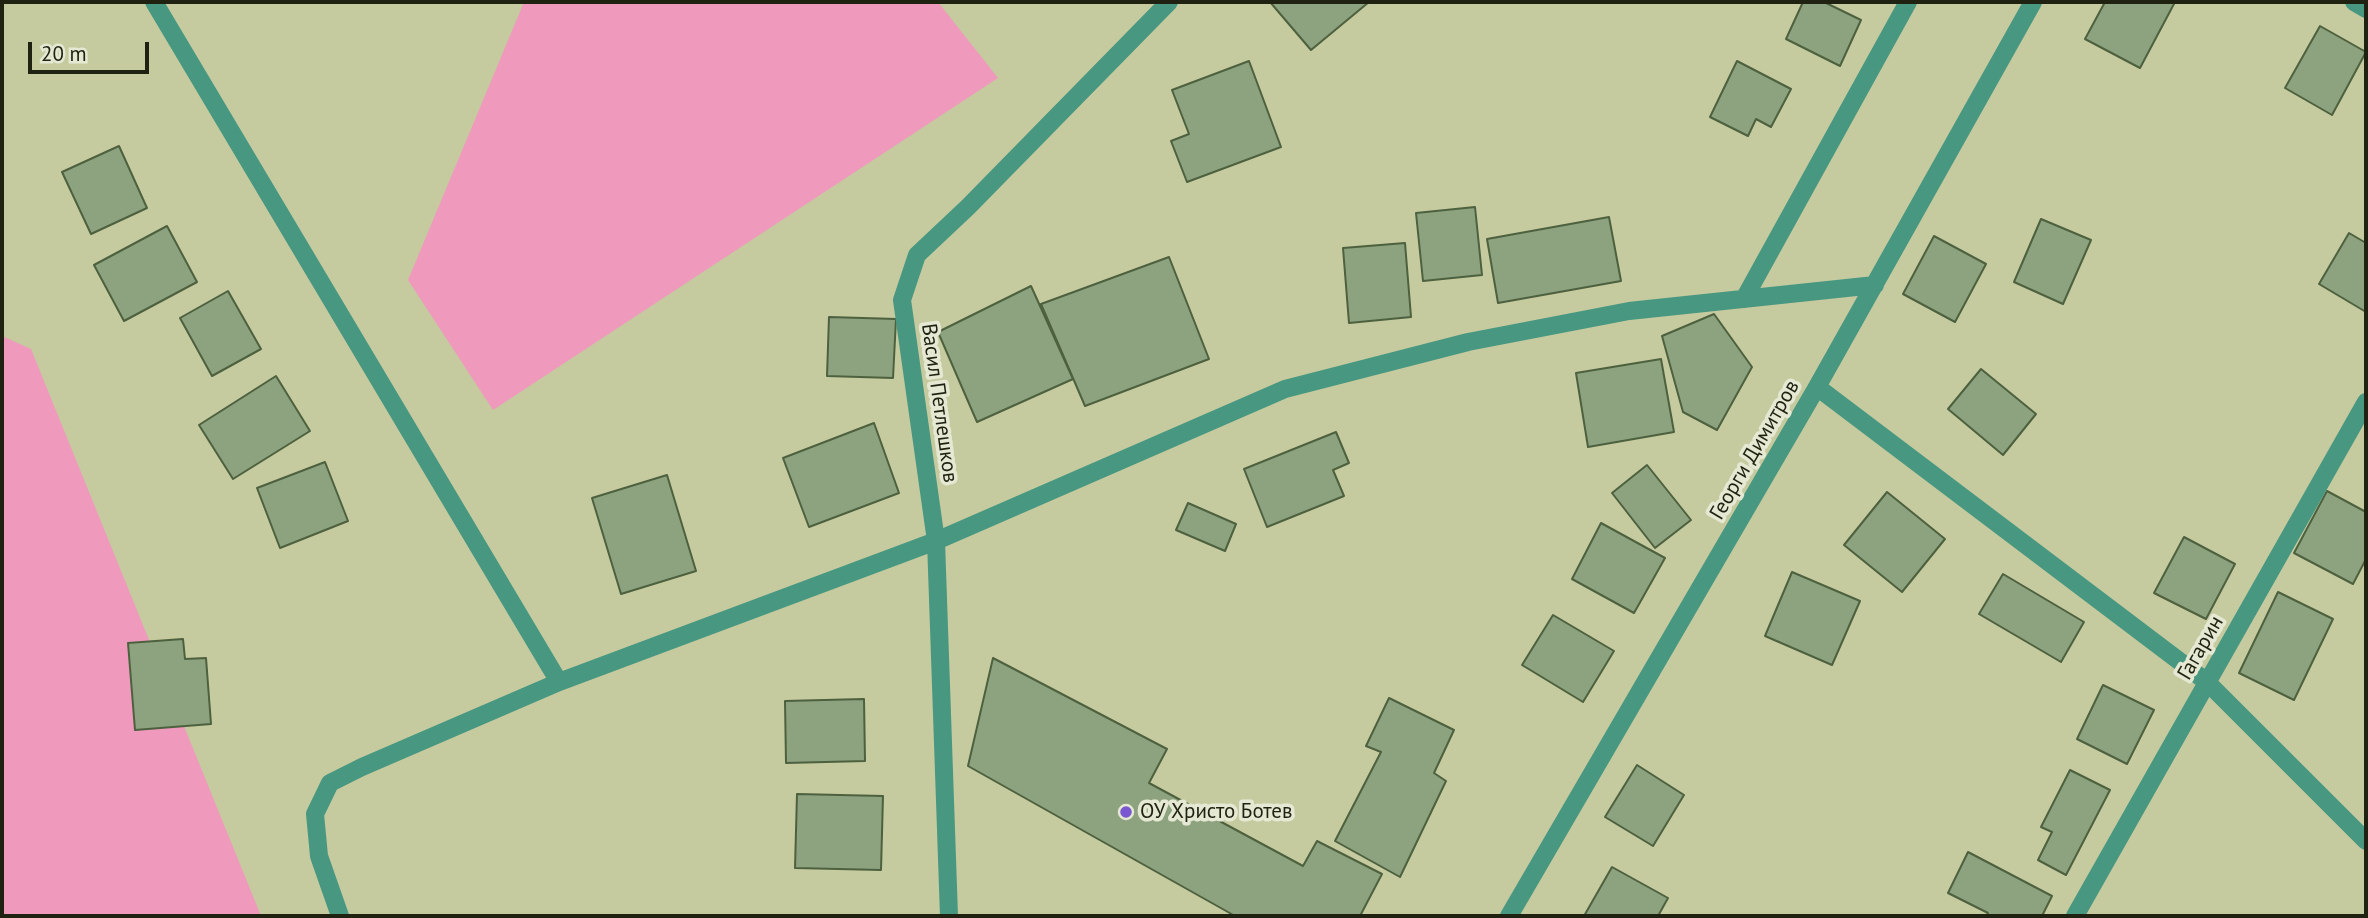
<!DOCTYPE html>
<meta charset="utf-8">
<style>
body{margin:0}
#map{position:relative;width:2368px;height:918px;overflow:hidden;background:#c5ca9f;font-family:"PT Sans",sans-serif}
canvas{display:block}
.frame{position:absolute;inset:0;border:4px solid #1f2111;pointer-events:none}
.scale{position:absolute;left:28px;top:42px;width:121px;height:32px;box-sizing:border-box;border:4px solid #1f2111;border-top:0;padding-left:9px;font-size:21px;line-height:24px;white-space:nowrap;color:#1f2111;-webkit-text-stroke:5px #e5e8d2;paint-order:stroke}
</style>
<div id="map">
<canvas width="2368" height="918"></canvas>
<div class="frame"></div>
<div class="scale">20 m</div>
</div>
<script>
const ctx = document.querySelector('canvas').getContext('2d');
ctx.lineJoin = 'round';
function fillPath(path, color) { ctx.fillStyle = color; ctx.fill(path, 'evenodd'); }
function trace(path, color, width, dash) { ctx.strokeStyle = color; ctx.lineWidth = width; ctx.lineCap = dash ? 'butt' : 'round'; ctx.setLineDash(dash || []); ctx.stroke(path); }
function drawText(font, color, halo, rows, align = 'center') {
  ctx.font = font + ' "PT Sans",sans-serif'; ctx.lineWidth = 7; ctx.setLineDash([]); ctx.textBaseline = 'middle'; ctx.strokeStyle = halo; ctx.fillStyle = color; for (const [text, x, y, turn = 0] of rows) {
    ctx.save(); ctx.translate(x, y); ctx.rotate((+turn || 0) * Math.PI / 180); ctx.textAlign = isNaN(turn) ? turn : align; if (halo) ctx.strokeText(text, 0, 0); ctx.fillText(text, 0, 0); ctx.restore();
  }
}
fillPath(new Path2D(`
 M524,2H938L998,78L493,410L408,280Z
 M2,336L31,349L261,916H2Z`), '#ef99bd');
const building = new Path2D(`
 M1270,2H1369L1311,50Z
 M1803,2H1824L1861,20L1840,66L1786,39Z
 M2105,2H2175L2140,68L2085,39Z
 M2320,26L2366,52L2332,115L2285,88Z
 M1249,61L1281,147L1187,182L1171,141L1189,134L1172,90Z
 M1737,61L1791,89L1771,127L1756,119L1748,136L1710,117Z
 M119,146L147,208L91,234L62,172Z
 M1475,207L1482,275L1423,281L1416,213Z
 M1609,217L1621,281L1498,303L1487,239Z
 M2041,219L2091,240L2063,304L2014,282Z
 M167,226L197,282L124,321L94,265Z
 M2349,233L2366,243V312L2319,284Z
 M1934,236L1986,264L1955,322L1903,294Z
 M1405,243L1411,317L1349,323L1343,248Z
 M1169,257L1209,359L1085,406L1041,304Z
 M1031,286L1073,379L977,422L938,332Z
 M228,291L261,349L212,376L180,318Z
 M1714,314L1752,367L1717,430L1683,412L1662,336Z
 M829,317L896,319L893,378L827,376Z
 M1661,359L1674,432L1588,447L1576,373Z
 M1981,369L2036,414L2003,455L1948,409Z
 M276,376L310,431L233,479L199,425Z
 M874,423L899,493L809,527L783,458Z
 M1336,432L1349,463L1333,470L1344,496L1267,527L1244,469Z
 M325,462L348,521L280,548L257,488Z
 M1647,465L1691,520L1655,548L1612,493Z
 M667,475L696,571L621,594L592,498Z
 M2327,491L2366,512V559L2353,584L2294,553Z
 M1887,492L1945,539L1902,592L1844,545Z
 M1188,503L1236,524L1225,551L1176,530Z
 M1601,523L1665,558L1634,613L1572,579Z
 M2184,537L2235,564L2206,619L2154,593Z
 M1792,572L1860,601L1832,665L1765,636Z
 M2003,574L2084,622L2061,662L1979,614Z
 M2278,592L2333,619L2294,700L2239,673Z
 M1553,615L1614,651L1583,702L1522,665Z
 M183,639L185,659L206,658L211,724L135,730L128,643Z
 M993,658L1167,749L1149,783L1303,866L1317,841L1382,874L1360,916H1235L968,766Z
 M2103,685L2154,710L2127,764L2077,739Z
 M1389,698L1454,730L1434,773L1446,781L1400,877L1335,841L1381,752L1366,746Z
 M864,699L865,761L786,763L785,701Z
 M1637,765L1684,795L1653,846L1605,817Z
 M2070,770L2110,790L2066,875L2038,860L2052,832L2041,827Z
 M797,794L883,796L881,870L795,868Z
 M1968,852L2052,896L2042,916H1986L1988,913L1948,893Z
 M1612,867L1668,898L1658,916H1584Z`);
fillPath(building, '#8da37f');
trace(building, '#4d613f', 2);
trace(new Path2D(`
 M154,2L559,682
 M2354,2L2366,9
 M1744,299L1908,2
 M1817,387L2207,682L2366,841
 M340,916L319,856L315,814L330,783L362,767L559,682L936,541L1285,389L1468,342L1629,311L1875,285
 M949,916L936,541L902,300L917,255L968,207L1169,2
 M1509,916L1817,387L2033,2
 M2075,916L2366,402`), '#479781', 18);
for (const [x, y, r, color] of [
 [1126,812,7,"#7a56d0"]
]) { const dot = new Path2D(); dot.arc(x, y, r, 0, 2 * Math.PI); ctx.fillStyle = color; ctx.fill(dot); trace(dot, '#e5e8d2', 2.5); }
drawText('21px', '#1f2111', '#e5e8d2', [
 ["Васил Петлешков",939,403,82],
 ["Георги Димитров",1755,450,-60],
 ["Гагарин",2201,648,-60]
]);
drawText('21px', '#1f2111', '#e5e8d2', [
 ["ОУ Христо Ботев",1140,812]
], 'left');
</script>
